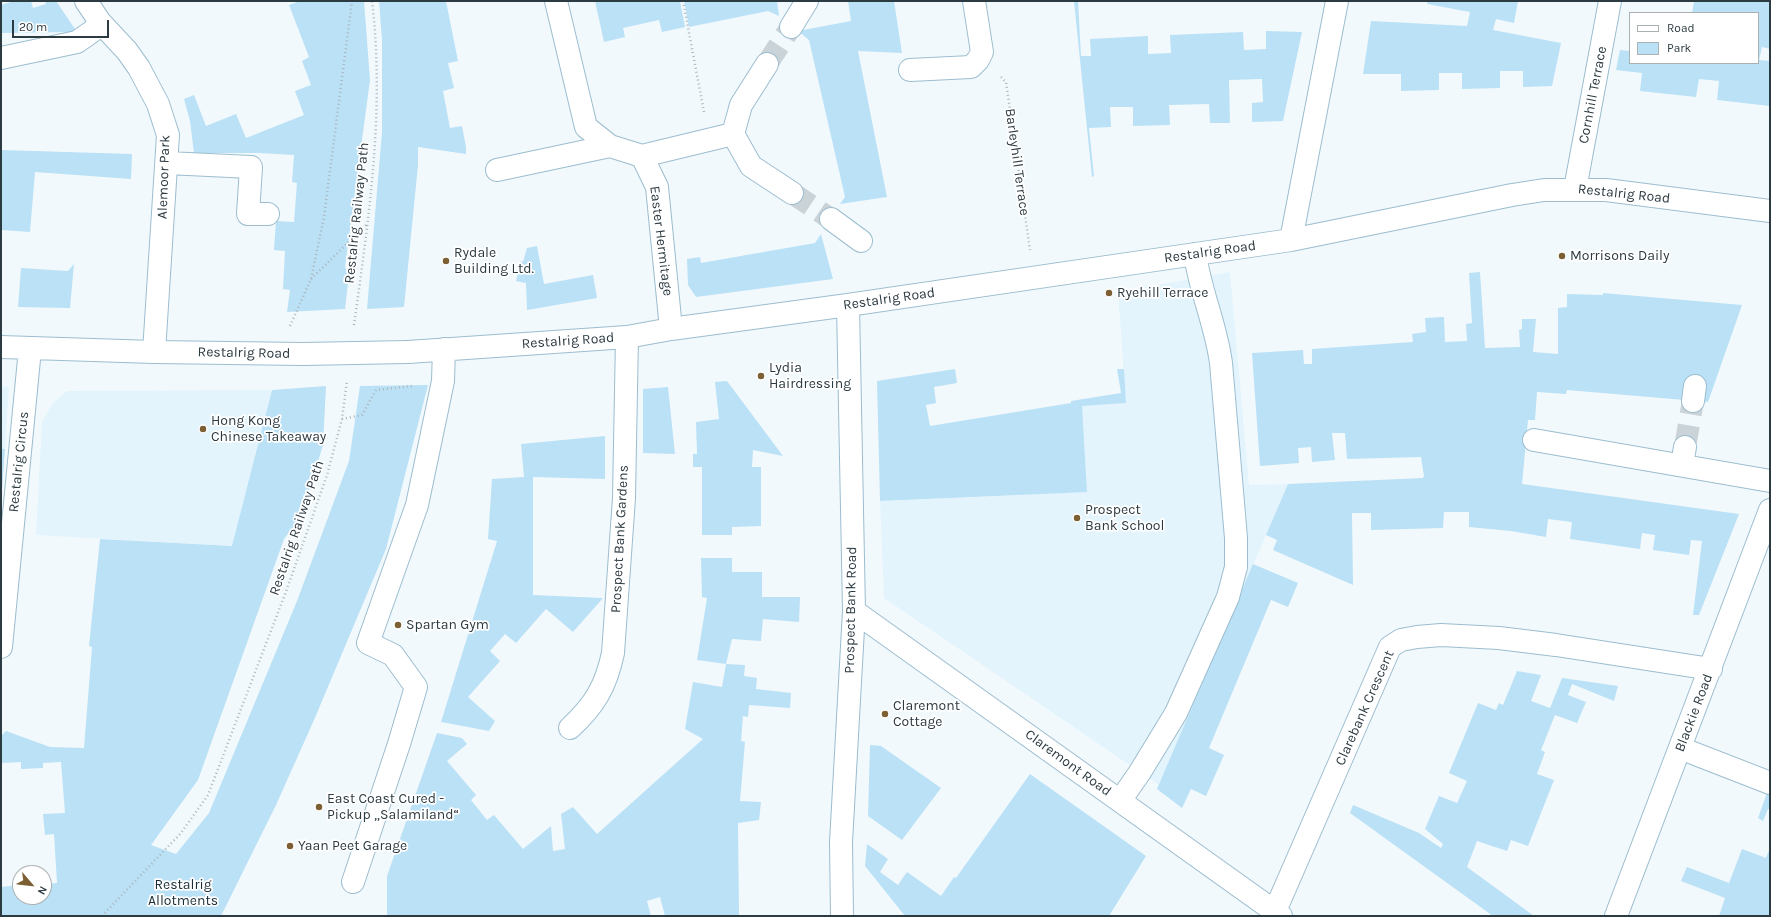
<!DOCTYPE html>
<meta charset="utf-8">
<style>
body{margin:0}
#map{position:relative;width:1771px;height:917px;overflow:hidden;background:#f2f9fc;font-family:Karla,sans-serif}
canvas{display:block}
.frame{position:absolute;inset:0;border:2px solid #2c3a41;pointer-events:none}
.legend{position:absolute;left:1629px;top:12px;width:130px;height:52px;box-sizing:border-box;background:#fff;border:1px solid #abb0b3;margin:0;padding:5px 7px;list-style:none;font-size:12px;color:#2c3a41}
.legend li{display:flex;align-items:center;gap:8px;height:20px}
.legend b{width:20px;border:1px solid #abb0b3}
.north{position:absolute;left:12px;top:865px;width:40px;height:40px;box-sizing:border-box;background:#fff;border:1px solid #abb0b3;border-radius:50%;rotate:118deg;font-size:11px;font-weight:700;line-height:16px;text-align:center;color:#2c3a41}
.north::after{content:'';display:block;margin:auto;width:14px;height:18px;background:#7c5f32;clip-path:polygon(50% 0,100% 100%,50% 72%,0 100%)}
.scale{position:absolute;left:12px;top:20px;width:97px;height:18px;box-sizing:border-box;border:2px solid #2c3a41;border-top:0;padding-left:5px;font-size:12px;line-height:14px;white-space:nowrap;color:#2c3a41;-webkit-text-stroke:3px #fff;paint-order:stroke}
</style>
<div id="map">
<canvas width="1771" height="917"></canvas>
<div class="frame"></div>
<ul class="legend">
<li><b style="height:5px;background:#fff"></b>Road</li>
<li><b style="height:11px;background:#bae1f6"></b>Park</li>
</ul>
<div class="north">N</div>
<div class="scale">20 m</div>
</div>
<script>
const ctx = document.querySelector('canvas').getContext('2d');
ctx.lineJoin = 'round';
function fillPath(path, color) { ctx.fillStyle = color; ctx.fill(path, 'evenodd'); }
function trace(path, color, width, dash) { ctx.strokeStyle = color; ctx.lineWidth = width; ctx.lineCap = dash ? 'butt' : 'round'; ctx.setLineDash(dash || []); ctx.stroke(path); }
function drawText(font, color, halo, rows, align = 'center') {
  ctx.font = font + ' Karla,sans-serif'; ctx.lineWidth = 3.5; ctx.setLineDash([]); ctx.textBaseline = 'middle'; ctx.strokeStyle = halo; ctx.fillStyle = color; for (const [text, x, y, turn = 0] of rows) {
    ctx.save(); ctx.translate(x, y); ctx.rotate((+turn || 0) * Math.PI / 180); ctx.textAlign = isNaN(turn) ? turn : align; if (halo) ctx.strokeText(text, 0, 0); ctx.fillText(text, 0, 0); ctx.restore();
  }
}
fillPath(new Path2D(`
 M1230,272L1249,485L1288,484L1159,785L884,598L880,501L1023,495L1082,406L1126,403L1118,292Z
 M1,386L9,387L5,449H1Z
 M272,390L233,546L36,535L42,422L52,404L67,391Z`), '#e3f4fd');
fillPath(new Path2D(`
 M14,1H31L33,8L46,4L45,1H56L77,32L1,33V5Z
 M300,1H364L370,80L345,267L349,275L345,309L287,312L290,290L283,289L285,251L274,250L276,221L294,222L297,183L292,182L294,155L259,153H194L190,121L184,99L194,95L206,126L236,114L246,138L304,115L295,91L311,85L302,61L309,57L289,5Z
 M379,1H446L458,61L448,63L454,88L443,91L450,128L462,126L466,147V154L418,147V165L404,307L367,309L382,132V40Z
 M595,1H680L685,27L662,32L659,20L623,28L625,37L604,42Z
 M684,1H777L779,16L768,11L689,27Z
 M848,1H894L902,53L858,51L887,197L840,204L845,197L809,40L798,31L851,21Z
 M1074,1H1078L1081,56H1091L1090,39L1148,36V54L1171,53L1170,35L1243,32L1244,50L1266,49V31L1302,32L1283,121L1252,122V103L1263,102L1262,79L1229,80L1230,123H1210L1209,104L1169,105L1170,125L1133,126V107H1110L1111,127L1089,128L1094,176L1092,177Z
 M1428,1H1518L1514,23L1496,19L1493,30L1561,43L1552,86L1523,87V71H1500V88L1462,89V73H1439V90L1401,91V74H1363L1371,21L1467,26L1470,12L1427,4Z
 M1694,1H1770V49L1762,47L1759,60L1770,61V106L1717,100L1719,81L1699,79L1696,97L1640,91L1642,73L1616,70L1620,50L1630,51V63H1758V13H1692Z
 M1,150L132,154L131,179L35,172L30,232L1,230Z
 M821,234L833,279L696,297L688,285L687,259L700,257L701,263L815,243Z
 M537,246L544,284L593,275L597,298L527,310L526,283L516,281L521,261L523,262L527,248Z
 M74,264L70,308L18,307L21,268L68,271Z
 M1480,272L1485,348L1520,347L1519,330L1522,329V319H1536L1533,352L1558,354V308L1567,307V294L1603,295V293L1742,305L1708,402L1567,390L1566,394L1537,392L1535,420H1528L1522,484L1739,514L1699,615H1693L1702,541L1691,540L1689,555L1653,550L1655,535L1642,533L1640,549L1570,539L1572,522L1548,519L1546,537L1511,531L1469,527V512H1444L1443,528L1371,530V513H1352L1353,585L1273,550L1277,540L1266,535L1288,484L1423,478L1424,476L1421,457L1347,459L1345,433H1332L1335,460L1312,462L1311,447L1298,448L1299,463L1260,466L1252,353L1303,350L1304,364H1312V349L1413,342L1412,334L1426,332L1425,318L1444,317L1445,342L1467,341L1466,324L1472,323L1469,273Z
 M955,369L957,383L934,387L936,403L926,405L930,426L1071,403V401L1121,393L1117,369H1124L1126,403L1082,406L1087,492L880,501L877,381Z
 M727,381L783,456L753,450L752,467H761V526L732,527V535H702V467H693V454H697L696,422L719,419L715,382Z
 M428,385L386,549L314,720L276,805L221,916H1V887L20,885V897H44V884L57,883L54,834L45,835L43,814L65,813L61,762L43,763V768L21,769V762L1,763V736L6,731L50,747L84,748L92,647L89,646L100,539L232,546L272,390L326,386L323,445L301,517L284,539L198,780L151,845L176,854L209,813L297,601L349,461L360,386Z
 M668,387L675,454L643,453V389Z
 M605,436V479L533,477V595L603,598L573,632L546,609L516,643L505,634L490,651L500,661L468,697L495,721L489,731L441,722L497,541L488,539L492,479L524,477L521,444Z
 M1,449H5L1,504Z
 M701,558H732V572H762V597H800L799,622L763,619L761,641L732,639L726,664L745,665L744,676L757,678L756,689L791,693L790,708L749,705L748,717L743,716L741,741L745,742L740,801L761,802L759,820L738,823L739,916H665L660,897L647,901L651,916H387V876L437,733L462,738L467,744L447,761L476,795L471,800L487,820L494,815L523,849L551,826L553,851L565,849L561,814L573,807L597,834L703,739L685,729L693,682L722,687L726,664L697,660L707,598L702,597Z
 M1253,564L1298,583L1288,607L1271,600L1209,748L1224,755L1206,796L1191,789L1182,808L1157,789Z
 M1517,671L1541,675L1531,701L1550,708L1562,678L1618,686L1614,701L1572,684L1568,695L1586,702L1577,723L1555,715L1541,750L1545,752L1537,774L1554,780L1528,846L1511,840L1507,851L1477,841L1467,867L1534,916H1493L1350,813L1353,805L1419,833L1441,848L1443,844L1425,829L1439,796L1457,803L1467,781L1449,773L1478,703L1496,710L1499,703L1503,705Z
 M870,745L881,746L941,788L902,840L868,816Z
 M1030,774L1146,856L1109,916H905L865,866L867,844L888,859L880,872L898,885L907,872L941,896L954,877L956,878Z
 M1767,793L1770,794V809H1768L1763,821L1758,818Z
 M1770,848V916H1719L1725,898L1681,881L1687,867L1729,883L1742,849L1766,858Z`), '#bae1f6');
trace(new Path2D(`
 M767,64L791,27
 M792,193L831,219
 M1685,447L1693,401`), '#cad3d7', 22, [22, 11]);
const minor = new Path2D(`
 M86,1L100,22L127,51L139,68L158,104L168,135L154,352
 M556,1L586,127L610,146L642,156L657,187L671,329
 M791,27L807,1
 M1,58L77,42L94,30L100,22
 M767,64L741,105L733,134L751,166L792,193
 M910,70L971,67L978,60L982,52L974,1
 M642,156L733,134
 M167,163L251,167L248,214H268
 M497,170L610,146
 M1575,189L1610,1
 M831,219L861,241
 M1291,240L1337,1
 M1,347L154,352L303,354
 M408,352L627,337L671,329L848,305L1291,240L1512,195L1544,190H1606L1770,211
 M1693,401L1695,386
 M1534,440L1770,481
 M1682,465L1685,447
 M854,611L1281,916
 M1,647L30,349
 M570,728C595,705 606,686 613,653L624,498L627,337
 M1680,748L1770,783
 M1120,801L1140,772L1176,713L1228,597L1236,567V538L1221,363C1216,325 1200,291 1195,254
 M353,882L399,744L416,687L393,655L368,643L417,505L443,381L444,349
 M1275,911L1390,647L1401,640L1417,637L1441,635L1499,638L1556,645L1711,669
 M842,916L841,842L854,611L848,305
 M1616,916L1770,510`);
trace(minor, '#9cbdcf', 24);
trace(new Path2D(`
 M683,1L704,112
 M1001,77L1006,82L1030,250
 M311,279L367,224
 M354,325C369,217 385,110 372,1
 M290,326L311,279L324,217L352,1
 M342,419L362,415L376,390L412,386
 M102,916L181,833L208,795L287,589L327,475L342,419L347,381`), '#acb5ba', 2.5, [1, 3]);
trace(minor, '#fff', 22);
const minorBridge = new Path2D(`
 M303,354L408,352`);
trace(minorBridge, '#9cbdcf', 24, []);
trace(minorBridge, '#fff', 22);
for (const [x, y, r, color] of [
 [1562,256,4,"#7c5f32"],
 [446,261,4,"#7c5f32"],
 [1109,293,4,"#7c5f32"],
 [761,376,4,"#7c5f32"],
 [203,429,4,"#7c5f32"],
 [1077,518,4,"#7c5f32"],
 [398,625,4,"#7c5f32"],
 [885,714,4,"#7c5f32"],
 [319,807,4,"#7c5f32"],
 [290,846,4,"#7c5f32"]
]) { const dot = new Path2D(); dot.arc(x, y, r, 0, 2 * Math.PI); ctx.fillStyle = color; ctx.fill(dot); trace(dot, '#fff', 1.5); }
drawText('14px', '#2c3a41', '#fff', [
 ["Cornhill Terrace",1593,95,-79],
 ["Barleyhill Terrace",1017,162,82],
 ["Alemoor Park",164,177,-88],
 ["Restalrig Road",1624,194,6],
 ["Restalrig Railway Path",357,213,-84],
 ["Easter Hermitage",661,241,83],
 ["Restalrig Road",1210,252,-8],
 ["Restalrig Road",889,299,-8],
 ["Restalrig Road",568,341,-4],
 ["Restalrig Road",244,353,1],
 ["Restalrig Circus",19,462,-84],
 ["Restalrig Railway Path",297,528,-71],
 ["Prospect Bank Gardens",620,539,-87],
 ["Prospect Bank Road",851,610,-89],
 ["Clarebank Crescent",1365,708,-66],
 ["Blackie Road",1694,713,-69],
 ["Claremont Road",1068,763,36]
]);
drawText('14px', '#2c3a41', '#fff', [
 ["Rydale",454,253],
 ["Building Ltd.",454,269],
 ["Morrisons Daily",1570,256],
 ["Ryehill Terrace",1117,293],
 ["Lydia",769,368],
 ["Hairdressing",769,384],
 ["Hong Kong",211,421],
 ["Chinese Takeaway",211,437],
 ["Prospect",1085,510],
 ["Bank School",1085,526],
 ["Spartan Gym",406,625],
 ["Claremont",893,706],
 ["Cottage",893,722],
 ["East Coast Cured -",327,799],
 ["Pickup „Salamiland“",327,815],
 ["Yaan Peet Garage",298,846]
], 'left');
drawText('14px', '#1a2d37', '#fff', [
 ["Restalrig",183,885],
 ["Allotments",183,901]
]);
</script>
